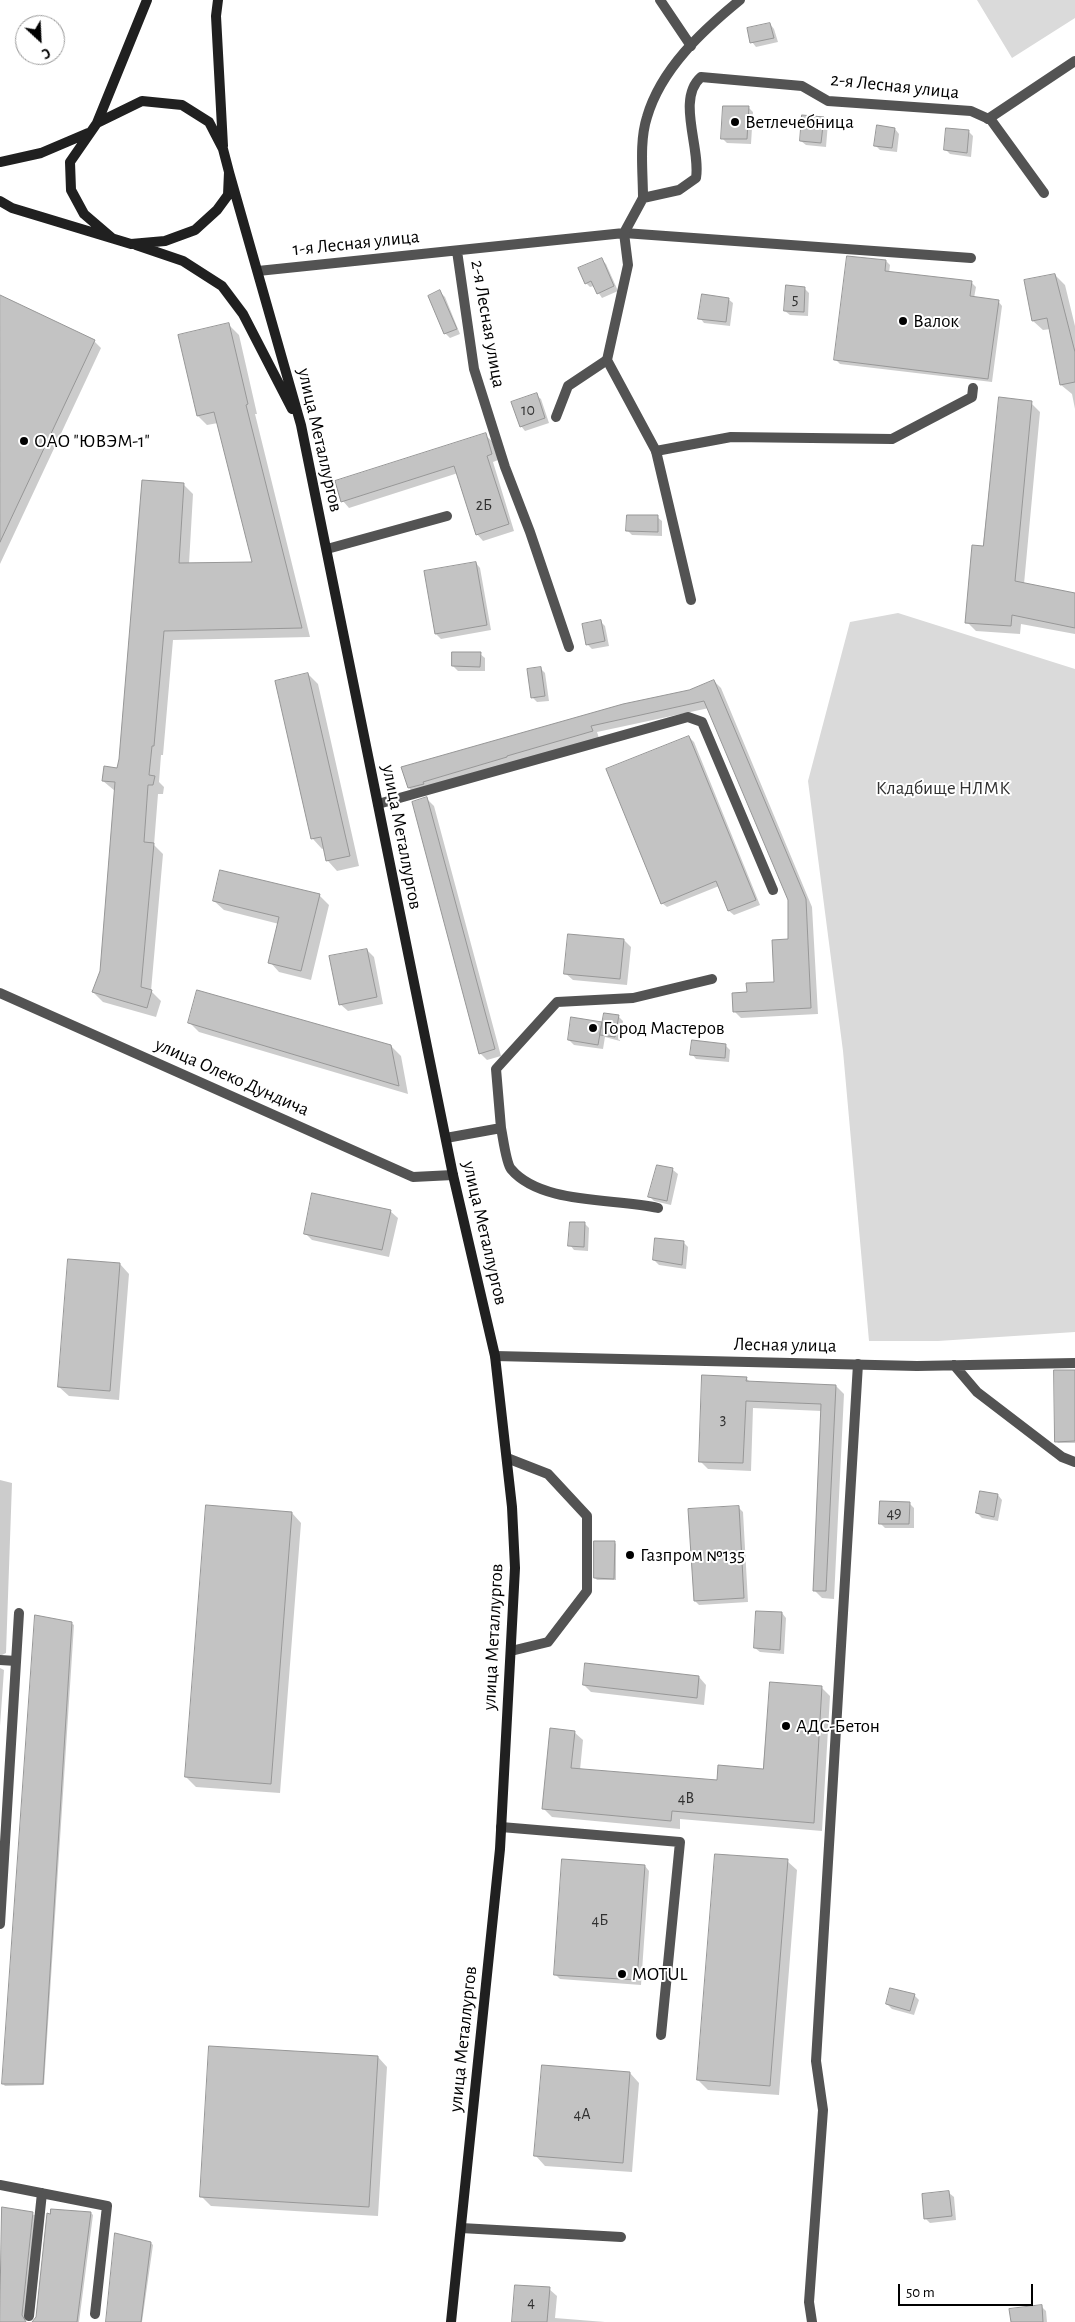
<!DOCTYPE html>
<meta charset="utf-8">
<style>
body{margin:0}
#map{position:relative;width:1075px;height:2322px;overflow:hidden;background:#fff;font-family:"Alegreya Sans",sans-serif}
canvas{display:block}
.north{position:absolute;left:15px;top:15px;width:50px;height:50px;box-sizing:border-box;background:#fff;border:1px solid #999;border-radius:50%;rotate:155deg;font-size:14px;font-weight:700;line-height:20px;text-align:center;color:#000}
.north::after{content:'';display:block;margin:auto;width:18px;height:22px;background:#000;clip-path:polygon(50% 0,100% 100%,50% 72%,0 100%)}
.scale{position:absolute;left:898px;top:2284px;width:135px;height:22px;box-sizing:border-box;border:2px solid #000;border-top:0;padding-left:6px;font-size:15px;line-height:18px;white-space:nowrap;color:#000;-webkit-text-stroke:4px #fff;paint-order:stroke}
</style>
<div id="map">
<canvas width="1075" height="2322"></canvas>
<div class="north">С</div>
<div class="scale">50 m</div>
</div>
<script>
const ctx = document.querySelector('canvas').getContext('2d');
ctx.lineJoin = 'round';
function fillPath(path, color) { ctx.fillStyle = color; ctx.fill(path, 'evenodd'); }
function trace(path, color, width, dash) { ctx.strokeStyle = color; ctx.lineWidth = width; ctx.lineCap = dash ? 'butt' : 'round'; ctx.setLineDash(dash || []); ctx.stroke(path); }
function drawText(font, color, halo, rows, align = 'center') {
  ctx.font = font + ' "Alegreya Sans",sans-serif'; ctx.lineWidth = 4; ctx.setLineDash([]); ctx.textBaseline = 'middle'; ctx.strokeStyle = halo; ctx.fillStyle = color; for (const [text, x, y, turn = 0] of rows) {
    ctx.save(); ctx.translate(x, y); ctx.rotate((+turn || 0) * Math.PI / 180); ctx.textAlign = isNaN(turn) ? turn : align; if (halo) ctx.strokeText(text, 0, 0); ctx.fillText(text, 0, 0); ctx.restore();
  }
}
fillPath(new Path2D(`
 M977,0H1075V18L1012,58Z
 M898,613L1075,669V1332L938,1341H869L843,1051L808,781L850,622Z`), '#dadada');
fillPath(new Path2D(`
 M770,24L774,29L778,42L756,47L752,42Z
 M748,107L753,112L751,144L727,143L722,138Z
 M823,118L828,123L826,147L806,145L801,141Z
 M895,129L899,134L897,152L880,150L875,145Z
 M969,132L973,136L971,157L950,154L945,149Z
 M601,259L606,264L618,291L602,298L594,286L590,287L586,283Z
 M886,261L890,265L889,273L971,282L976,287L974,298L998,301L1002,306L992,382L840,364L836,360Z
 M1055,275L1065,285L1075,326V409L1072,394L1061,385L1051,329L1043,330L1033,321Z
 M804,288L809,293L808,316L790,315L785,311Z
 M440,292L445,297L460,334L450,338L445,333Z
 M0,297L94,341L101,348L0,564Z
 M728,299L733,303L730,326L704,323L700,318Z
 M229,325L239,335L257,414H255L310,637L173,640L163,755H161L159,782L164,787L163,794H158L154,845L163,854L151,991L161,1001L156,1017L103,1002L93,992L101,972L115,791L103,781L118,770L183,484L193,494L189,564L253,563L218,423L207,425L198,416Z
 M536,395L541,399L549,423L525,431L521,426Z
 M1031,403L1040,412L1024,584L1075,594V634L1021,624L1020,634L976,631L967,622L984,548Z
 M485,435L492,441L498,460L493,462L514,531L483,541L477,534L458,473L349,508L343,501Z
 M657,517L662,521V536L632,535L628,531Z
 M476,563L480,568L491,630L441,639L436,634L426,572Z
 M600,621L605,626L609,646L592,649L587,644Z
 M480,654L485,658V671H458L453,666Z
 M541,669L545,673L549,701L537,702L533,698Z
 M308,674L318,684L359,866L337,871L328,861L325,848L322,849L313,839L277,681Z
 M714,681L721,688L812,907L818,1014L741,1018L734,1011L748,993L775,983L790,940L789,900L709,708L597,732L599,738L416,795L409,788L402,768L689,691Z
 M689,737L694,742L760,905L734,915L729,911L719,886L667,907L662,903Z
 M427,799L434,806L501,1056L487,1060L480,1053Z
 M319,895L329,905L311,980L279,972L270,962L279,924L224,910L214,901Z
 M624,940L631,947L627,985L573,980L565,973Z
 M367,950L374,957L383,1004L348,1011L340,1004Z
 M618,1016L623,1021L620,1041L605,1037L603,1049L574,1045L569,1040Z
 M189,1022L391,1046L401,1056L408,1094L199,1032Z
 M725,1045L730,1050L729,1062L696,1059L692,1054Z
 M658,1167L673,1170L678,1174L671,1205L654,1201L650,1197Z
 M390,1211L398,1218L389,1257L312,1240L305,1233Z
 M585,1224L589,1228L588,1251L574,1250L570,1245Z
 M684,1243L688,1247L686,1269L659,1265L654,1260Z
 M120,1264L129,1274L119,1400L69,1396L59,1387Z
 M1075,1371V1443H1058L1056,1441Z
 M746,1378L751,1383L836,1386L844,1394L834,1599L822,1598L814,1590L822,1411L753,1408L751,1471L708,1469L700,1461Z
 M0,1480L12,1483L6,1653L0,1656Z
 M998,1495L1002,1500L998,1521L982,1518L977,1513Z
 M909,1503L914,1508V1528H885L880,1523Z
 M738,1507L743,1512L748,1602L699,1605L695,1601Z
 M292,1513L301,1523L280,1793L196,1787L186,1777Z
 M614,1542L616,1544V1580H597L595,1578Z
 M782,1613L786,1618L784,1654L760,1652L755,1648Z
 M71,1623L74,1625L44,2085L5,2086L3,2084Z
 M0,1668L4,1670L0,1726Z
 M699,1677L706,1685L704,1705L591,1692L584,1685Z
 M821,1687L830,1696L822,1831L680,1819V1829L552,1817L543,1808L574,1732L583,1740L580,1770L718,1782L764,1770Z
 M787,1861L797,1870L779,2095L708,2090L698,2080Z
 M645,1866L649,1871L641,1985L560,1979L555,1974Z
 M914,1995L919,2000L914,2015L892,2009L887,2004Z
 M378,2057L387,2067L378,2216L211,2206L201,2196Z
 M630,2073L639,2083L632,2172L545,2166L536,2156Z
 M949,2193L954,2197L956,2220L930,2223L925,2218Z
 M3,2209L35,2215L25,2322H0Z
 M91,2213L93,2215L79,2322H34Z
 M151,2243L153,2245L142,2322H107Z
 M549,2289L557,2296L555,2318L605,2322H513Z
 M1041,2306L1046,2311L1047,2322H1012Z`), '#0003');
const building = new Path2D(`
 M770,23L774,38L750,43L747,28Z
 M723,106H749L747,139H721Z
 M802,115L824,117L821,143L800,141Z
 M877,125L895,128L892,148L874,146Z
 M946,128L969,130L967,153L944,150Z
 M847,256L886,260L885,271L972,281L970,296L999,300L988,379L834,360Z
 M602,258L614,286L597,294L591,281L585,284L578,268Z
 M1055,274L1075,352V382L1060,385L1047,318L1032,321L1024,280Z
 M786,285L805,287L804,312L784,311Z
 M440,290L457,329L444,334L428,296Z
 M702,294L729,298L726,322L698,319Z
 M0,295L95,340L0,542Z
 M229,323L248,404L246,405L302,628L164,631L154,746H152L149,775L155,776L153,785H148L144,842L154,843L141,987L152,990L147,1008L92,992L100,971L115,782L102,781L104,766L117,768L119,759L142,480L184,483L179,563L252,562L214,412L197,416L178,335Z
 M537,393L545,418L520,427L511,402Z
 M999,397L1032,401L1015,581L1075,593V628L1012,615L1011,626L965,623L972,545L983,546Z
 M486,433L492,454L487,456L509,524L476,535L454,466L341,502L335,481Z
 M627,515H658V532L626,531Z
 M476,562L487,625L435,634L424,571Z
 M601,620L605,641L586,645L582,624Z
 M452,652H481L480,667L452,666Z
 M541,667L545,696L531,698L527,669Z
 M308,673L350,856L326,861L321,837L311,839L275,681Z
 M714,680L806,899L811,1008L733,1012L732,993L747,992L746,983L774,982L772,940L788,939V900L704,701L591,726L593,731L507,756V757L423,782L424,784L408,788L401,767L623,704L689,690Z
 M689,736L756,900L728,911L716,881L661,904L606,769Z
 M427,797L495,1049L479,1054L412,802Z
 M220,870L320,894L301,971L268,963L279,917L213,901Z
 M568,934L624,939L620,979L564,974Z
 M367,949L377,997L339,1005L329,956Z
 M197,990L391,1045L399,1086L188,1023Z
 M604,1013L619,1015L615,1037L600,1035Z
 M571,1017L602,1022L598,1045L568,1040Z
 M692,1040L726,1044L725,1058L690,1055Z
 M657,1165L673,1168L667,1201L648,1197Z
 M312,1193L391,1210L382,1250L304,1234Z
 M570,1222H585L584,1247L568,1246Z
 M655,1238L684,1241L682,1265L653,1260Z
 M68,1259L120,1263L110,1391L58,1387Z
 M1054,1370H1075V1441L1055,1442Z
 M702,1375L747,1377L746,1381L836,1385L826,1591H813L821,1404L746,1401L743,1463L699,1462Z
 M980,1491L998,1494L994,1517L976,1513Z
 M880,1501L910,1502L909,1524H879Z
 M206,1505L292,1512L271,1784L185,1777Z
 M739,1506L744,1598L694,1601L688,1509Z
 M594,1541H615L614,1579L594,1578Z
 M756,1611L782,1612L780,1650L754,1648Z
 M35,1615L72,1622L43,2084H2Z
 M585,1663L699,1676L697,1698L583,1685Z
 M770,1682L822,1686L814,1823L672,1811L671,1821L542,1809L550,1728L575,1731L571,1768L717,1780L718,1765L763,1769Z
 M715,1854L788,1859L770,2086L697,2080Z
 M562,1859L645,1865L637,1980L554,1975Z
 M890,1988L915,1994L910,2011L886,2004Z
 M209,2046L378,2056L369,2207L200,2197Z
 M542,2065L630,2072L623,2163L534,2156Z
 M949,2191L952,2216L924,2219L922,2194Z
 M2,2207L33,2212L22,2315L26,2322H0Z
 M51,2209L91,2212L77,2322H32L36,2317L47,2213L50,2214Z
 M115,2233L151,2242L141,2322H106Z
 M515,2285L550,2287L547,2322H512Z
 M1042,2305L1043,2322H1011L1009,2309Z`);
fillPath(building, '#c3c3c3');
trace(building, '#979797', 1);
trace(new Path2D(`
 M660,0L691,46
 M988,119L1075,61
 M624,233L971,258
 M556,417L568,386L607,360
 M656,451L731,437L892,439L972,397L973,388
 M327,549L447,516
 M378,804L688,717L702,722L773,890
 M501,1128C503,1137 506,1163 511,1169C541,1205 616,1198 658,1208
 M446,1138L501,1128L496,1069L557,1002L633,998L712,979
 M507,1458L548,1474L587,1516V1591L548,1642L511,1651
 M0,1660L16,1661
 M501,1827L680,1842L661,2035
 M0,1924L19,1613
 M0,2185L107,2206L95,2314
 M461,2228L621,2237
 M29,2316L42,2193
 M812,2322L809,2302L823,2110L816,2061L858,1364`), '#535353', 10);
trace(new Path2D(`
 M643,198C643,172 639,142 647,117C661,69 702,31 740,0
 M624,233L628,265L607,360L656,451L691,600
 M457,251L474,369L505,467L530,532L569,647
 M258,271L624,233L643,198L679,190L696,178C701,148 676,99 701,77L802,86L828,101L971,111L991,120L1044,193
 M0,993L413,1177L453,1175
 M495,1356L917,1366L1075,1363
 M954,1365L977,1392L1062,1457L1075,1462`), '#535353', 10);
trace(new Path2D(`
 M218,0L216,16L223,146
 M97,123L147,0
 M0,162L41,153L88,133
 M229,172L301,425L453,1175L495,1356L512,1507L515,1568L500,1849L451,2322
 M0,201L12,208L131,244L165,241L195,230L217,210L228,195L229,172L223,149L209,122L182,105L142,101L97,123L70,162L71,190L84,214L112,238
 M136,245L183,261L222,286L243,314L292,409`), '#202020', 10);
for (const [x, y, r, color] of [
 [735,122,5,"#000"],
 [903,321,5,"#000"],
 [24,441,5,"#000"],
 [593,1028,5,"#000"],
 [630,1555,5,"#000"],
 [786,1726,5,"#000"],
 [622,1974,5,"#000"]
]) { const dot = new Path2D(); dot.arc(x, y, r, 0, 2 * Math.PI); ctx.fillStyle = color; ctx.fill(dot); trace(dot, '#fff', 2); }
drawText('16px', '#313131', null, [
 ["5",795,299],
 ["10",528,410],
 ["2Б",484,505],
 ["3",723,1419],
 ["49",894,1513],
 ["4В",686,1798],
 ["4Б",600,1920],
 ["4А",582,2114],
 ["4",531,2302]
]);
drawText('19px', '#000', '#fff', [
 ["2-я Лесная улица",895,86,6],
 ["1-я Лесная улица",356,243,-6],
 ["2-я Лесная улица",488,324,80],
 ["улица Металлургов",320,440,77],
 ["улица Металлургов",402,837,79],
 ["улица Олеко Дундича",232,1077,24],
 ["улица Металлургов",485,1233,77],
 ["Лесная улица",785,1345,1],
 ["улица Металлургов",493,1637,-87],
 ["улица Металлургов",463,2039,-84]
]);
drawText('19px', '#000', '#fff', [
 ["Ветлечебница",745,122],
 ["Валок",913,321],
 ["ОАО \"ЮВЭМ-1\"",34,441],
 ["Город Мастеров",603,1028],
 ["Газпром №135",640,1555],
 ["АДС-Бетон",796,1726],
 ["MOTUL",632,1974]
], 'left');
drawText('19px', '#313131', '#fff', [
 ["Кладбище НЛМК",943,788]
]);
</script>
